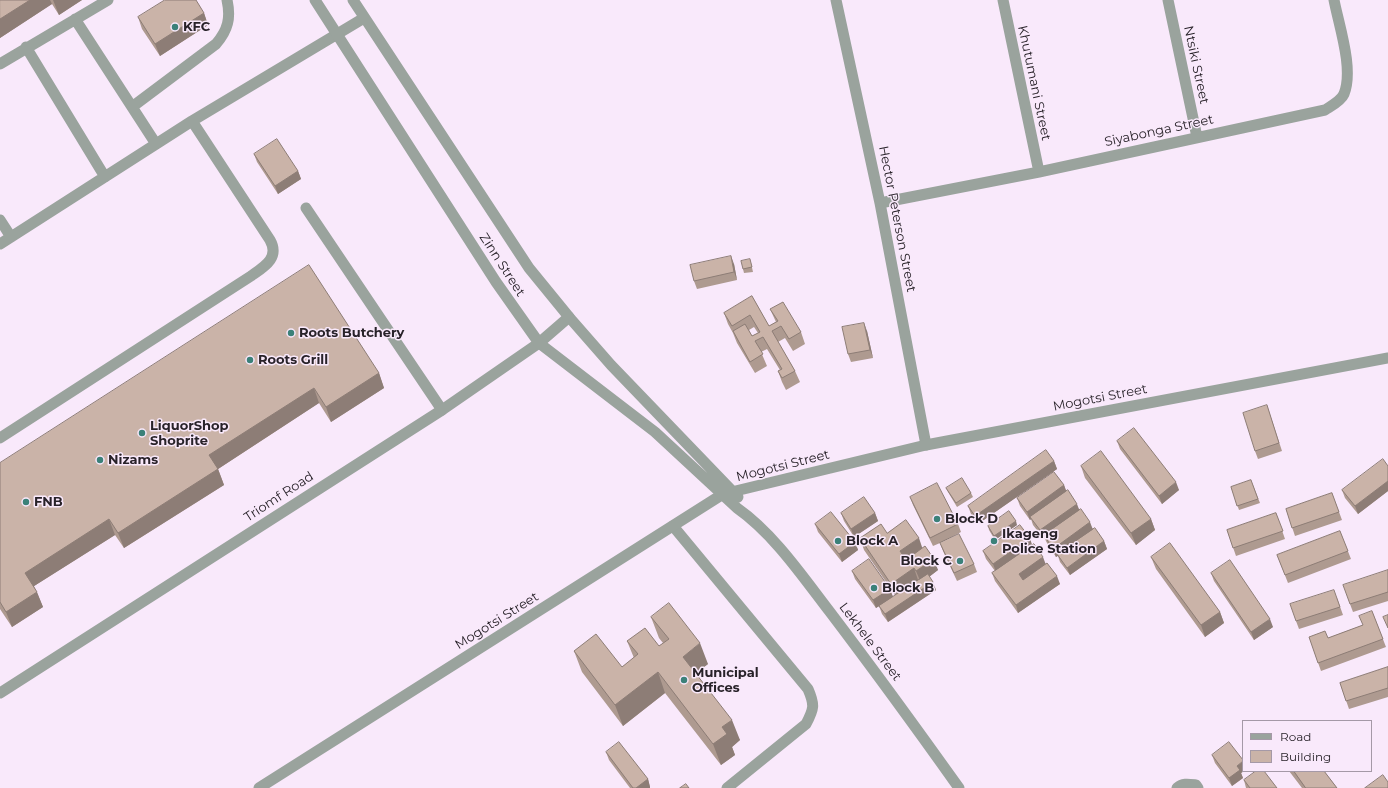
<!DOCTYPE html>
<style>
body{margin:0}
#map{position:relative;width:1388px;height:788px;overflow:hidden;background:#f9e9fb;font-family:Montserrat,sans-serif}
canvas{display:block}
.legend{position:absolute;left:1242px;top:720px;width:130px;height:52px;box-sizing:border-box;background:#f9e9fb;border:1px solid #a599a7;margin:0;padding:5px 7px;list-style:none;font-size:12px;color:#282229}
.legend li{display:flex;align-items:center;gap:8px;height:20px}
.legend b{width:20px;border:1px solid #a599a7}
</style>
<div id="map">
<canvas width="1388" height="788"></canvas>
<ul class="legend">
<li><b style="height:5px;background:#9aa39d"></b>Road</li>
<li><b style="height:11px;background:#cab3a8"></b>Building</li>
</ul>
</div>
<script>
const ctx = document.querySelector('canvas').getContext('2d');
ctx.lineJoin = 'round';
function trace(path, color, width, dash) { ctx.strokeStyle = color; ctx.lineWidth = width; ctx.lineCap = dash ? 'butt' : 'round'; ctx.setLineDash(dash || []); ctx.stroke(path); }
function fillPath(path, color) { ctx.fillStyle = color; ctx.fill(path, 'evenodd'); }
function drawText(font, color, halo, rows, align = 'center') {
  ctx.font = font + ' Montserrat,sans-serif'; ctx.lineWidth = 3; ctx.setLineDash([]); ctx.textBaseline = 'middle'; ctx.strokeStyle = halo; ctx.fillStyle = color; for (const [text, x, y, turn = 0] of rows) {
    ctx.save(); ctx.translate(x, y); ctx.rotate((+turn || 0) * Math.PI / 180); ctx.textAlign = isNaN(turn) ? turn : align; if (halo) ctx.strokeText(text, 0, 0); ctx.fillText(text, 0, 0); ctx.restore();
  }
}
trace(new Path2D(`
 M75,19L156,144
 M26,47L105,177
 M0,64L108,0
 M132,107L216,44C228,30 231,18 227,0
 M306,208L442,410
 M0,220L11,237
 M0,244L192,121L364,18
 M0,438L251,276C264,267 280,258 270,240L192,121
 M673,526L808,689C815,705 814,709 806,724L727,788
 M1177,788C1183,783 1188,784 1196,785L1198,788`), '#9aa39d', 11);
trace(new Path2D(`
 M836,0L880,203L926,445
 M1003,0L1039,172
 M1168,0L1197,137
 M880,203L1039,172L1325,110C1331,106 1341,101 1344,94C1354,69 1339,26 1334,0
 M0,693L442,410L539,343L569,317
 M259,788L723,494`), '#9aa39d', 11);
trace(new Path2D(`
 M315,0L496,282L539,343L655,432L737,508C774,534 803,577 830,612C874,670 917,729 959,788
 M353,0L529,268L569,317L611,365L738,497
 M723,494L926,445L1388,358`), '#9aa39d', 11);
fillPath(new Path2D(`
 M0,0H82L59,15L52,4L0,38Z
 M204,13L208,25L160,56L142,29L138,17Z
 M254,154L298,171L301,179L278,194L257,162Z
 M751,263L753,272L744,273L743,269Z
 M734,264L737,280L697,289L694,281Z
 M752,296L769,326L776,322L770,309L801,332L805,344L793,351L785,338L778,342L795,371L800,382L786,390L782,382L778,371L780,370L767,349L761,352L767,366L755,373L737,343L733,333L728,324L724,313ZM754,327L758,333L752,336L749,330Z
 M867,331L873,358L851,362L848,354Z
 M379,373L384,388L331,422L319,403L218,469L224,485L124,548L115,535L34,586L43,607L12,627L0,609V463Z
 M1267,405L1282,451L1258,459L1255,451Z
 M1117,441L1179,490L1162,504L1120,449Z
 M1054,461L1057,469L978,524L971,514L968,506Z
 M1081,466L1151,519L1155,530L1136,545L1085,478Z
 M1388,466V491L1358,514L1345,498L1342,490Z
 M1251,480L1260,503L1239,510L1231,487Z
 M1064,485L1066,491L1093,529L1104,541L1107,549L1070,575L1060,562L1058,556L1056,557L1047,543L1044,537L1043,538L1033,525L1031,519L1030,520L1020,506L1017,498Z
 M946,488L971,493L973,497L957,507L948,492Z
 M1332,493L1342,520L1295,536L1286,509Z
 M910,497L958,524L961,532L940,543L974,564L977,572L957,581L943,551L940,543L933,546L913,505Z
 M841,513H875L878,521L854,537L844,521Z
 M1276,513L1285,539L1236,556L1227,530Z
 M815,524L855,542L858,550L842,562L818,532Z
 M1017,525L995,540L989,530L988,526Z
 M1340,531L1351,559L1288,583L1277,555Z
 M887,533L923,548L938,570L929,577L936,590L888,622L882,614L879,606L919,580H918L895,595L864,550L860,538Z
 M1030,538L1032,545L1060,584L1018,613L995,581L992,573L995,571L986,559L983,551Z
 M1151,557L1220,612L1224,623L1205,637L1156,569Z
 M1388,570V601L1353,612L1350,604Z
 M852,571L890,589L893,597L876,608L855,579Z
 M1211,573L1273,627L1254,640L1214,581Z
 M1337,598L1343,615L1299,629L1296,621Z
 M1372,611L1386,647L1321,671L1309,637L1328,638L1363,625Z
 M651,617L708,664L696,673L740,740L732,747L735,755L721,765L665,693L623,726L582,672L574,651L622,667L634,658L627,641L659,646L663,643L659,638Z
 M1388,667V697L1349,709L1340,683Z
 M606,752L648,779L650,787V788H630L609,760Z
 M1212,755L1244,771L1241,773L1243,778L1232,786L1215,763Z
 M1289,771H1324L1337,788H1302Z
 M1244,780L1277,788H1246Z`), '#ae9a90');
fillPath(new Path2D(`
 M30,0H50L52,4L0,38V19Z
 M53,0H82L59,15Z
 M204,13L208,25L160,56L155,44Z
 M298,171L301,179L278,194L275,186Z
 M731,256L734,264L737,280L734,272Z
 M864,323L867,331L873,358L870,350Z
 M379,373L384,388L331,422L326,407Z
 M314,388L319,403L215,471L209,455Z
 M1054,461L1057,469L978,524L975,516Z
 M218,469L224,485L124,548L118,533Z
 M1388,481V491L1358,514L1355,506Z
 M1176,482L1179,490L1162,504L1159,496Z
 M1064,485L1067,493L1030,517L1031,519L1030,520L1027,512Z
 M1077,504L1080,512L1044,535V537L1043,538L1040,530Z
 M875,513L878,521L854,537L851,529Z
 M109,519L115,535L31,588L25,573Z
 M1151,519L1155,530L1136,545L1131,533Z
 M1016,521L1017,525L995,540L994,536Z
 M1090,522L1093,530L1056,557L1053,549Z
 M919,538L923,550L904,563L900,551Z
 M1030,538L1032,546L996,572L993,564Z
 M1104,541L1107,549L1070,575L1067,568Z
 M855,542L858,550L842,562L839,554Z
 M1043,557L1046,565L1022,582L1019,574Z
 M934,559L938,570L921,583L916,571Z
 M914,568L918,580L895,595L891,584Z
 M1057,576L1060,584L1018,613L1016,605Z
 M933,582L936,590L888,622L885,614Z
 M890,589L893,597L876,608L873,600Z
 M37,592L43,607L12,627L6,612Z
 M1220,612L1224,623L1205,637L1201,625Z
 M1270,619L1273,627L1254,640L1251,632Z
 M700,643L708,664L691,677L683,657Z
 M658,672L665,693L623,726L615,705Z
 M732,720L740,740L732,747L735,755L721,765L713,744L722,727Z
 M1243,761V771H1244L1241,773L1243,778L1232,786L1229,778L1237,766Z
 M648,779L650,787V788H636Z`), '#8d7d76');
const building = new Path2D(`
 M0,0H30L0,19Z
 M165,0H196L204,13L155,44L138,17Z
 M277,139L298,171L275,186L254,154Z
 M731,256L734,272L694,281L690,265Z
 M750,259L752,267L743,269L741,261Z
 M309,265L379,373L326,407L314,388L209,455L218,469L118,533L109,519L25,573L37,592L6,612L0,602V463Z
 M752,296L769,326L778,321L770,309L783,302L801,332L789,339L781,326L772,331L795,371L782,378L778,371L782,369L763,337L755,341L763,354L750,362L733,331L745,324L752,336L760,332L750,315L732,326L724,313Z
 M864,323L870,350L848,354L842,327Z
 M1267,405L1279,443L1255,451L1243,413Z
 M1134,428L1176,482L1159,496L1117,441Z
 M1046,450L1054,461L975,516L968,506Z
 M1101,451L1151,519L1131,533L1081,466Z
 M1383,459L1388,466V481L1355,506L1342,490Z
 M1054,472L1064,485L1027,512L1017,498Z
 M962,478L971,493L956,503L946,488Z
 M1251,480L1258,499L1237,506L1231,487Z
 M937,483L958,524L930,538L910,497Z
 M1068,490L1077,504L1040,530L1030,517Z
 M1332,493L1339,512L1292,528L1286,509Z
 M864,497L875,513L851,529L841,513Z
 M1081,509L1090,522L1053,549L1044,535Z
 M1009,511L1016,521L994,536L988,526Z
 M831,512L855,542L839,554L815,524Z
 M1276,513L1283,531L1233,548L1227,530Z
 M906,520L919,538L900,551L906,560L925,546L934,559L916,571L914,568L891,584L860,538L881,524L887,533Z
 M1020,525L1030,538L993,564L983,551Z
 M1095,528L1104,541L1067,568L1057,554Z
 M1340,531L1348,551L1285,575L1277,555Z
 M959,534L974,564L954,573L940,543Z
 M1170,543L1220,612L1201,625L1151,557Z
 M1034,544L1043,557L1019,574L1023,580L1047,563L1057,576L1016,605L992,573Z
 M869,559L890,589L873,600L852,571Z
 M1230,560L1270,619L1251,632L1211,573Z
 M1388,570V592L1350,604L1343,585Z
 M928,574L933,582L885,614L879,606Z
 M1334,590L1340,607L1296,621L1290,604Z
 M669,603L700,643L683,657L732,720L722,727L727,734L713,744L658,672L615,705L574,651L596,634L622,667L638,654L627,641L645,628L659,646L669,639L651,617Z
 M1372,611L1383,639L1318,663L1309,637L1325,631L1328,638L1363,625L1359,616Z
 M1388,615V628L1383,617Z
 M1388,667V688L1346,701L1340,683Z
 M619,742L648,779L636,788H633L606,752Z
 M1229,742L1243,760V761L1237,766L1240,770L1229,778L1212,755Z
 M1256,771H1264L1277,788H1250L1244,780Z
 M1294,771H1324L1337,788H1306Z
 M1383,775L1388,782V788H1365Z
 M686,784L689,788H680Z`);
fillPath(building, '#cab3a8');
trace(building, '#8d7d76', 1);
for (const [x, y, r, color] of [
 [175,27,4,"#3b8179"],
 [291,333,4,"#3b8179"],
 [250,360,4,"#3b8179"],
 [142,433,4,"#3b8179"],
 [100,460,4,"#3b8179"],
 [26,502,4,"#3b8179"],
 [937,519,4,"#3b8179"],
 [838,541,4,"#3b8179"],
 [994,541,4,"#3b8179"],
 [960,561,4,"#3b8179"],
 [874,588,4,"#3b8179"],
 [684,680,4,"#3b8179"]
]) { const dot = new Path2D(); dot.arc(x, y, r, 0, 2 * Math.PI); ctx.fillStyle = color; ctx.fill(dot); trace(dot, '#f9e9fb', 1.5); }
drawText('bold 13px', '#282229', '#f9e9fb', [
 ["KFC",183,27],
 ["Roots Butchery",299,333],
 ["Roots Grill",258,360],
 ["LiquorShop",150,426],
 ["Shoprite",150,441],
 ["Nizams",108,460],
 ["FNB",34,502],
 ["Block D",945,519],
 ["Ikageng",1002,534],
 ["Police Station",1002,549],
 ["Block A",846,541],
 ["Block C",952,561,"right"],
 ["Block B",882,588],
 ["Municipal",692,673],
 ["Offices",692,688]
], 'left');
drawText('13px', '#282229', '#f9e9fb', [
 ["Ntsiki Street",1196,65,78],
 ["Khutumani Street",1034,83,78],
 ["Siyabonga Street",1159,131,-12],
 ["Hector Peterson Street",897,219,79],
 ["Zinn Street",502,265,57],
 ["Mogotsi Street",1100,398,-11],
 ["Mogotsi Street",783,466,-14],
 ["Triomf Road",279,497,-33],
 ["Mogotsi Street",497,621,-32],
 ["Lekhele Street",870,642,53]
]);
</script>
